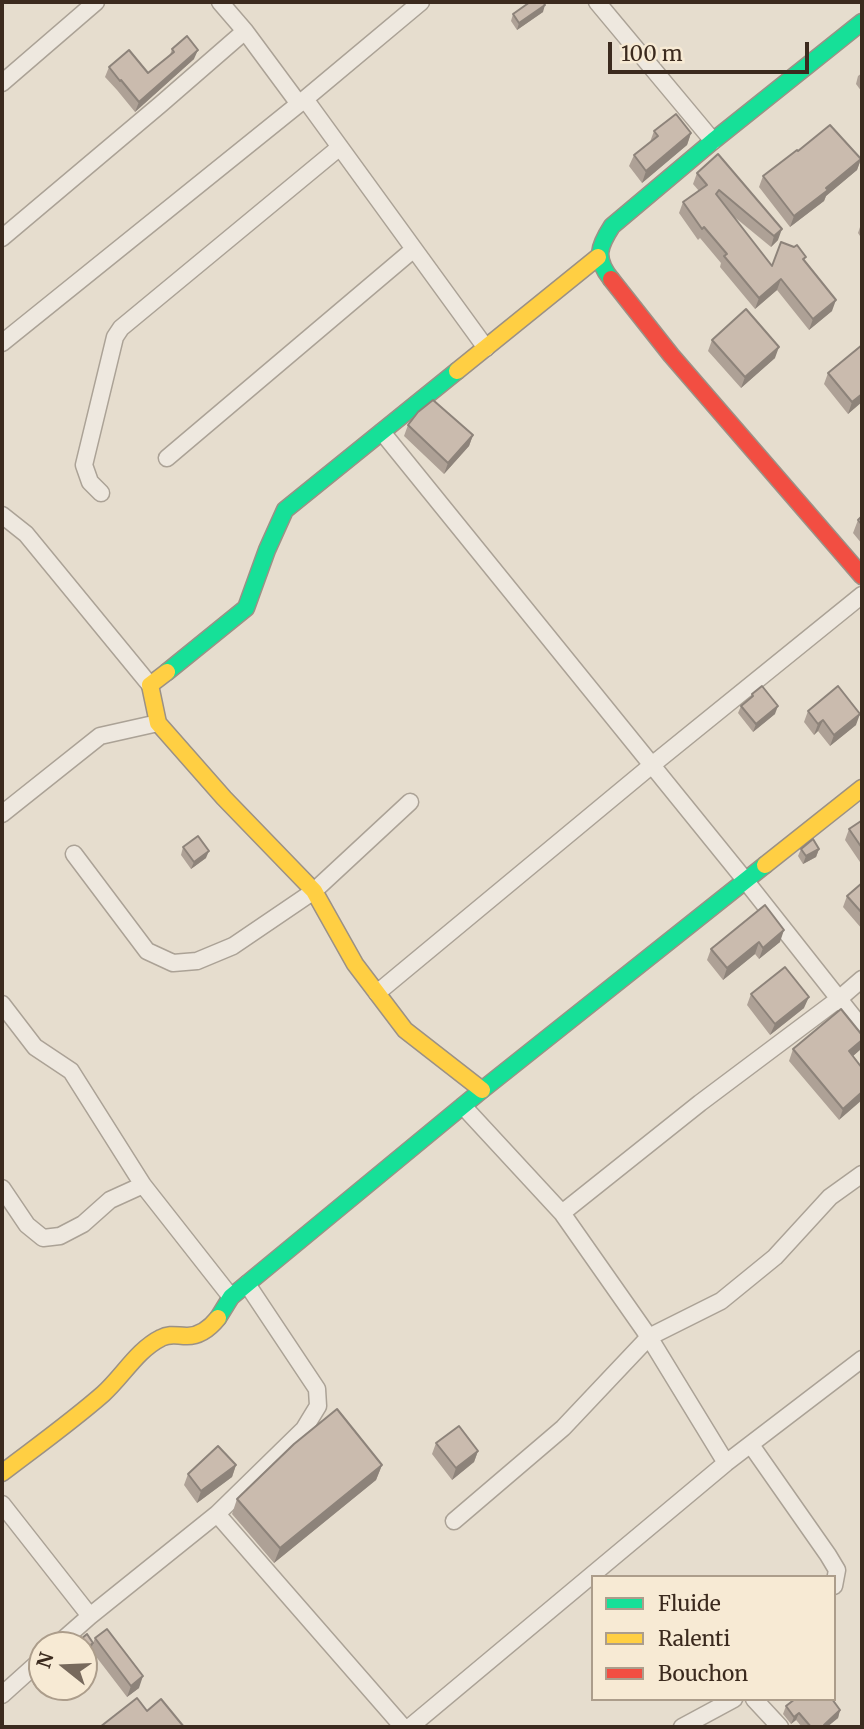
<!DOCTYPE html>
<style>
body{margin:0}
#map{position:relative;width:864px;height:1729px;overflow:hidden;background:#e6ddce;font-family:Merriweather,serif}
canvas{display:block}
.frame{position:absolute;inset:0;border:4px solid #3b2a1e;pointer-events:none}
.legend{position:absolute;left:591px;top:1575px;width:245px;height:126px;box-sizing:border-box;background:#f7ead4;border:2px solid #ac9d8b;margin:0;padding:9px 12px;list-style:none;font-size:21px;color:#3b2a1e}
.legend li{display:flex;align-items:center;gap:14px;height:35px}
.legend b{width:35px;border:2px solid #ac9d8b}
.north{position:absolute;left:28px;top:1631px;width:70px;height:70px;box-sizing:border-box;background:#f7ead4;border:2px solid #ac9d8b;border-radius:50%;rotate:288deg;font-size:19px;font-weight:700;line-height:28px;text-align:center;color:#3b2a1e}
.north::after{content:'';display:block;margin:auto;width:24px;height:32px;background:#77695c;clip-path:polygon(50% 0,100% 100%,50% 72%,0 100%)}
.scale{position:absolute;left:608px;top:42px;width:201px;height:32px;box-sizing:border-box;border:4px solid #3b2a1e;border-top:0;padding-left:9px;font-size:21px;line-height:24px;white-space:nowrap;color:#3b2a1e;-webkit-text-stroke:5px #f7ead4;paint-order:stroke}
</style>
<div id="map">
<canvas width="864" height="1729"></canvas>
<div class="frame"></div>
<ul class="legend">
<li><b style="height:9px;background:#16e098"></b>Fluide</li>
<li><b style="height:9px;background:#ffcf43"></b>Ralenti</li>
<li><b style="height:9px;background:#f24e42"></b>Bouchon</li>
</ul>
<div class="north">N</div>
<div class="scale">100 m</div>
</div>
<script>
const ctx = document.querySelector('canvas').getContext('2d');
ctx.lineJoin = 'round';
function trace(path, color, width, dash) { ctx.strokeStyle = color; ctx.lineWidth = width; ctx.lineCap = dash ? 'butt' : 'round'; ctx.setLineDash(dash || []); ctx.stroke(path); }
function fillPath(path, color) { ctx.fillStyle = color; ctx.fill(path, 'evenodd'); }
const street = new Path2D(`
 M220,2L245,31L299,104
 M597,2L713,141
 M2,83L96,2
 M305,99L486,348
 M2,238L161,104L245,31
 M2,343L305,99L421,2
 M382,432L745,880L862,1028
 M167,458L414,249
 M101,493L90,482L84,465L115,337L121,328L340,147
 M2,515L26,534L150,685
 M2,814L100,736L158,723
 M74,854L147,951L173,963L197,961L233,946L314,891L410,802
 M377,993L652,765L862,595
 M2,1004L35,1047L71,1071L143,1185L231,1297
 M463,1106L562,1213
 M2,1188L27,1225L43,1238L60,1236L83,1224L110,1200L143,1185
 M751,1445L828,1555L837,1570L834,1586
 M726,1463L649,1337L562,1213L700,1103L840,998L862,979
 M2,1504L90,1616L57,1645
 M217,1514L403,1727
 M454,1521L563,1428L649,1337L721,1301L775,1257L830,1197L862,1174
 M90,1616L217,1514L304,1429L318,1406L317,1389L247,1284
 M2,1695L42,1659
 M754,1699L780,1727
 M410,1727L726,1463L862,1359
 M682,1727L734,1699`);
const fast = new Path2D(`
 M611,279C594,258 599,246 612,226L713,141L862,22
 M167,672L246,608L267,550L285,510L457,371
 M218,1318L231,1297L482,1090L765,865`);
const slow = new Path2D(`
 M457,371L598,257
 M167,672L150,685L158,723L224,798L314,891L355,964L405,1030L482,1090
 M765,865L862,788
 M2,1473C36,1447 71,1422 103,1394C123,1376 137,1350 161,1338C170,1333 177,1336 187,1336C200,1336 210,1328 218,1318`);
const jam = new Path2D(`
 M611,279L671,355L862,576`);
trace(street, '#aba296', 19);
trace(fast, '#9b9186', 19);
trace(slow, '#9b9186', 19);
trace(jam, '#9b9186', 19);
trace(street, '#eee8df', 16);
trace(fast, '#16e098', 16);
trace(slow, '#ffcf43', 16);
trace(jam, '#f24e42', 16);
fillPath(new Path2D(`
 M543,12L517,30L511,21L513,14Z
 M172,49L194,59L135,112L117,90L105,77L109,67L148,73L170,55Z
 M862,73V92L856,84L858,76Z
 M654,131L691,133L687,145L642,183L629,166L634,155L650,142Z
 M798,151L861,159L857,170L826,196L824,201L790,227L759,187L763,176Z
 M718,154L778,240L771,247L732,215L772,266L806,257L804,261L832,311L809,330L777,290L755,309L720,267L721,263L700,238L698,240L679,213L683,202L699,191L693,184L697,173Z
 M862,221V239L858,233Z
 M712,340L775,358L741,388L708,351Z
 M862,345V401L848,414L824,384L828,373Z
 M408,425L473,435L469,446L444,474L404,436Z
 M862,516V544L853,533L858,520Z
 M752,694L775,714L753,732L738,713L741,706L750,699Z
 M808,711L856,725L830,746L818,731L814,735L804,722Z
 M862,822V865L845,840L849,829Z
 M183,847L206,858L191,869L181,855Z
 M801,849H819L816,857L803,864L798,856Z
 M862,883V929L843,907L847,896Z
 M765,905L780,942L759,959L755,954L723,980L707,960L711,949Z
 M751,994L804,1008L770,1035L747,1005Z
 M793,1049H861L853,1056L862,1068L839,1120L789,1061Z
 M436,1443L478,1451L474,1462L452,1480L432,1454Z
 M236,1465L232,1477L197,1503L184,1485L188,1474Z
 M382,1465L376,1480L274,1563L232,1514L237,1499Z
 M95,1638L139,1688L127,1697L91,1650L84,1656V1645L93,1643Z
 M42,1671V1687L40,1692L33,1684L36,1676Z
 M786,1706L840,1710L838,1718L827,1727H802L796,1720L791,1724L783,1714Z`), '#aea196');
fillPath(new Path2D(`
 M545,5L543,12L517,30L519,23Z
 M198,50L194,59L135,112L139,102Z
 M691,133L687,145L642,183L646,171Z
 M861,159L857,170L826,196L824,201L790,227L794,216L826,188Z
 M782,229L778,240L771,247L774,236Z
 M781,279L777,290L755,309L759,298Z
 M836,300L832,311L809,330L813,319Z
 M779,347L775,358L741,388L745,377Z
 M862,394V402L848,414L852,402Z
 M473,435L469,446L444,474L448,463Z
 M778,706L775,714L753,732L756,724Z
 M860,714L856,725L830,746L834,735Z
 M823,720L818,731L814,735L818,724Z
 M819,849L816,857L803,864L806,856Z
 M209,851L206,858L191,869L194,862Z
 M784,930L780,942L759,959L763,948Z
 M759,942L755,954L723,980L727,968Z
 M809,997L804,1008L770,1035L775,1024Z
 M862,1040L861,1049L845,1063L849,1051Z
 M862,1092V1100L839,1120L843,1109Z
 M478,1451L474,1462L452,1480L456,1468Z
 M236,1465L232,1477L197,1503L201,1491Z
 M382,1465L376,1480L274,1563L280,1548Z
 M93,1643L91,1650L84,1656V1650Z
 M143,1676L139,1688L127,1697L131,1686Z
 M840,1710L838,1718L827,1727H823L824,1725Z
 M799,1713L796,1720L791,1724L794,1717Z`), '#8d837a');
const building = new Path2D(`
 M530,2H543L545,5L519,23L513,14Z
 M187,36L198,50L139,102L121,80L120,81L109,67L129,50L148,73L174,52L172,49Z
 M676,114L691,133L646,171L634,155L658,136L654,131Z
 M830,125L861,159L826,188L828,190L794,216L763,176L797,150L798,151Z
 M718,154L782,229L774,236L719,190L716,194L772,266L781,242L794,247L797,245L806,257L803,259L836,300L813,319L781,279L759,298L724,256L727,254L704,227L702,229L683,202L707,185L697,173Z
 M746,309L779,347L745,377L712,340Z
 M862,345V368L861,367L862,373V394L852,402L828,373Z
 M433,400L473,435L448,463L408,425L418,412Z
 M862,516V525L858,520Z
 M762,686L778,706L756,724L741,706L753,696L752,694Z
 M838,686L860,714L834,735L823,720L818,724L808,711Z
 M861,821L862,822V848L849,829Z
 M198,836L209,851L194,862L183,847Z
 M813,839L819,849L806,856L801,849Z
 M862,883V913L847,896Z
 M765,905L784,930L763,948L759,942L727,968L711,949Z
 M785,967L809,997L775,1024L751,994Z
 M841,1009L862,1035V1040L849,1051L862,1068V1092L843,1109L793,1049Z
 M337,1409L382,1465L280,1548L237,1499L294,1444Z
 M459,1426L478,1451L456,1468L436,1443Z
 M218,1446L236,1465L201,1491L188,1474Z
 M107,1629L143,1676L131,1686L95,1638Z
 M87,1634L93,1643L84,1650V1645H74Z
 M42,1671V1683L36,1676Z
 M137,1698L147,1711L161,1699L184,1727H100Z
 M795,1699H832L840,1710L824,1725L826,1727H811L799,1713L794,1717L786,1706Z`);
fillPath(building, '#cabbae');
trace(building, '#8d837a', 2);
</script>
